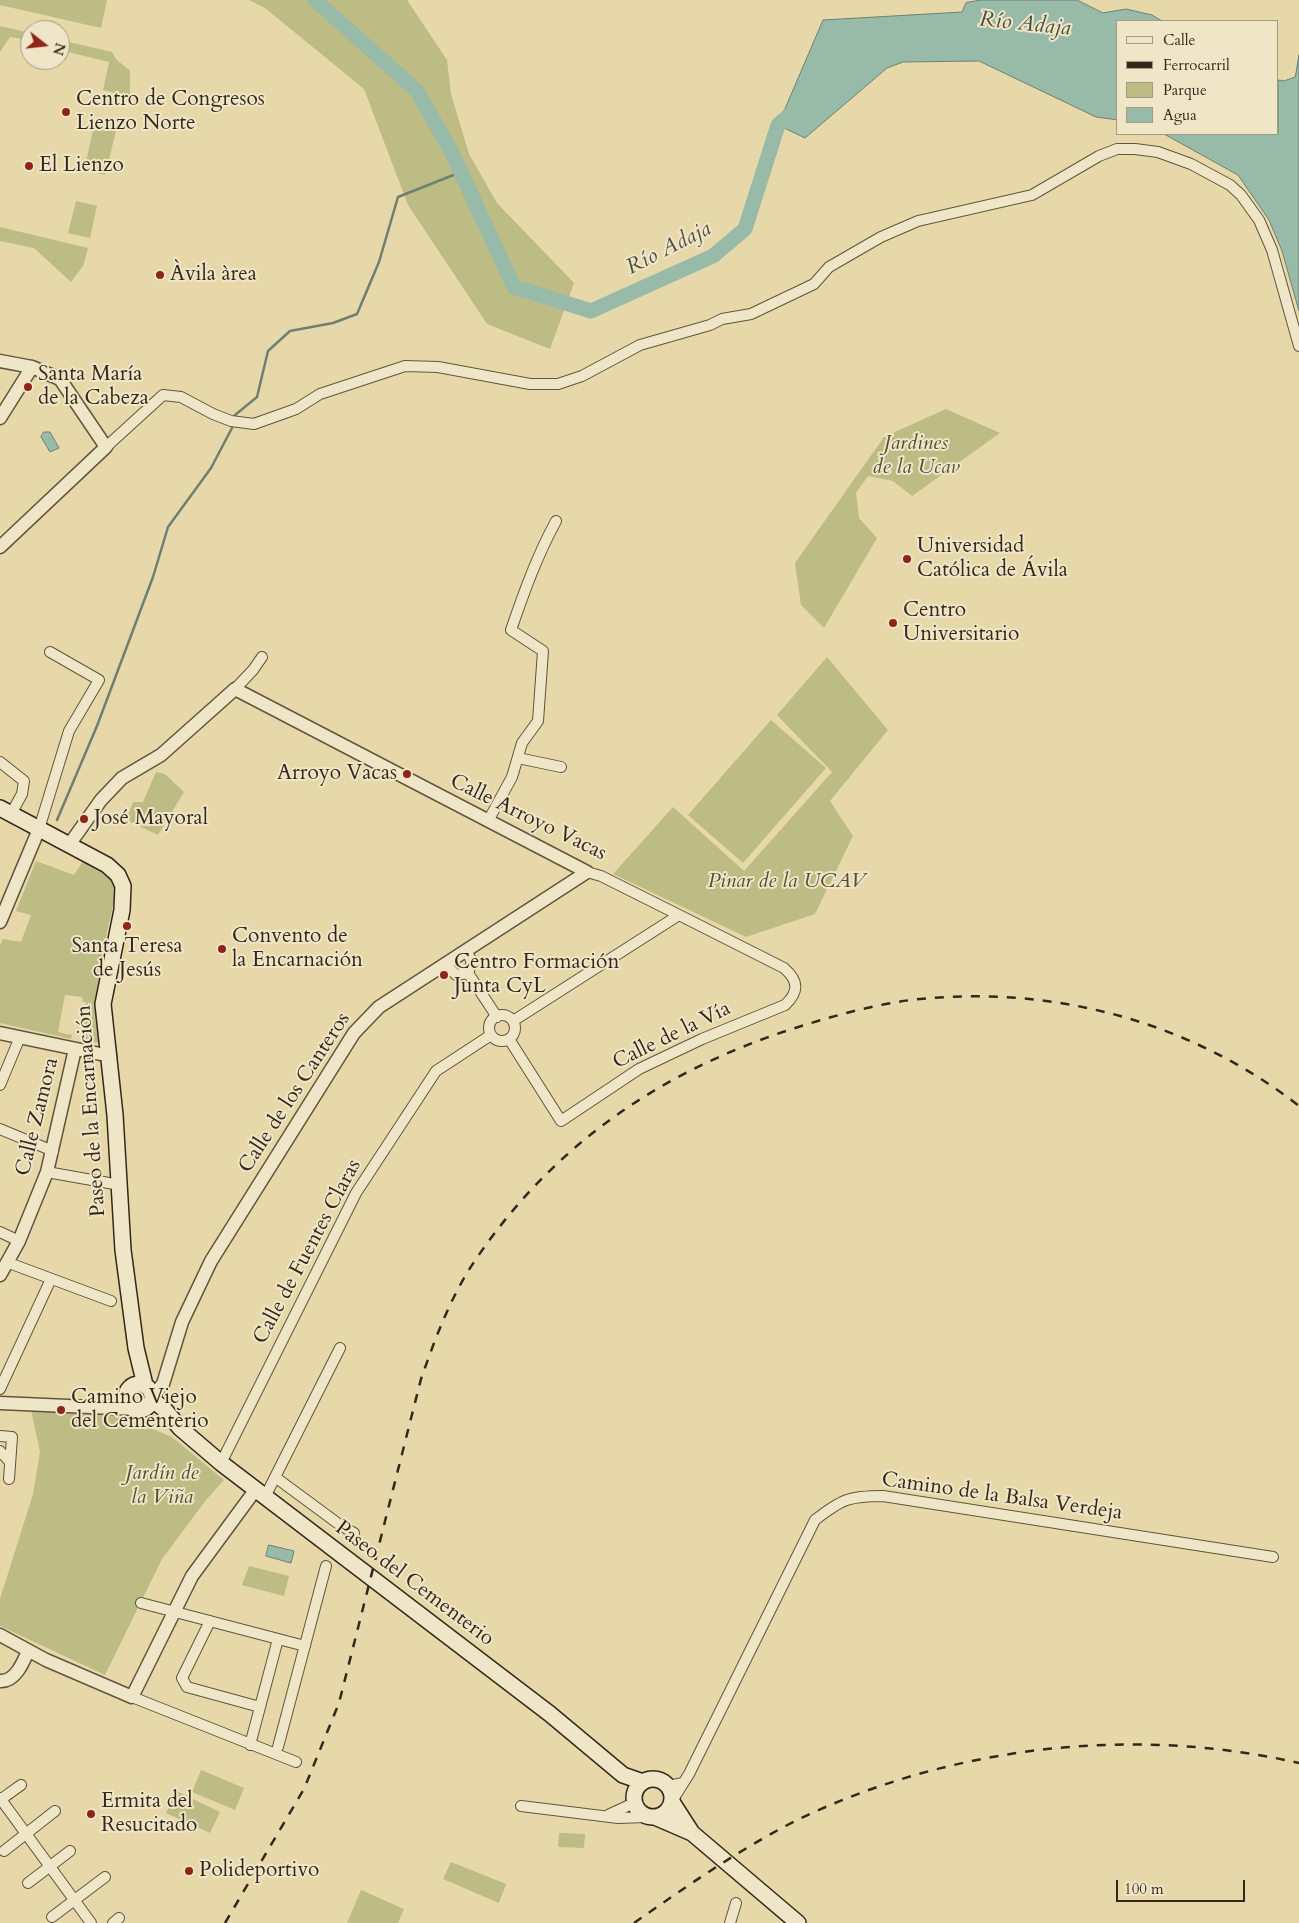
<!DOCTYPE html>
<meta charset="utf-8">
<style>
body{margin:0}
#map{position:relative;width:1299px;height:1923px;overflow:hidden;background:#e7d8a9;font-family:Cardo,serif}
canvas{display:block}
.legend{position:absolute;left:1116px;top:20px;width:162px;height:115px;box-sizing:border-box;background:#efe6c7;border:1px solid #a59a82;margin:0;padding:6px 9px;list-style:none;font-size:15px;color:#35281b}
.legend li{display:flex;align-items:center;gap:10px;height:25px}
.legend b{width:25px;border:1px solid #a59a82}
.north{position:absolute;left:20px;top:20px;width:50px;height:50px;box-sizing:border-box;background:#efe6c7;border:1px solid #a59a82;border-radius:50%;rotate:106deg;font-size:14px;font-weight:700;line-height:20px;text-align:center;color:#35281b}
.north::after{content:'';display:block;margin:auto;width:18px;height:22px;background:#8f2418;clip-path:polygon(50% 0,100% 100%,50% 72%,0 100%)}
.scale{position:absolute;left:1116px;top:1880px;width:129px;height:22px;box-sizing:border-box;border:2px solid #35281b;border-top:0;padding-left:6px;font-size:15px;line-height:18px;white-space:nowrap;color:#35281b;-webkit-text-stroke:4px #efe6c7;paint-order:stroke}
</style>
<div id="map">
<canvas width="1299" height="1923"></canvas>
<ul class="legend">
<li><b style="height:6px;background:#efe6c7"></b>Calle</li>
<li><b style="height:6px;background:#35281b"></b>Ferrocarril</li>
<li><b style="height:14px;background:#bcbc84"></b>Parque</li>
<li><b style="height:14px;background:#97baa9"></b>Agua</li>
</ul>
<div class="north">N</div>
<div class="scale">100 m</div>
</div>
<script>
const ctx = document.querySelector('canvas').getContext('2d');
ctx.lineJoin = 'round';
function fillPath(path, color) { ctx.fillStyle = color; ctx.fill(path, 'evenodd'); }
function trace(path, color, width, dash) { ctx.strokeStyle = color; ctx.lineWidth = width; ctx.lineCap = dash ? 'butt' : 'round'; ctx.setLineDash(dash || []); ctx.stroke(path); }
function drawText(font, color, halo, rows, align = 'center') {
  ctx.font = font + ' Cardo,serif'; ctx.lineWidth = 4; ctx.setLineDash([]); ctx.textBaseline = 'middle'; ctx.strokeStyle = halo; ctx.fillStyle = color; for (const [text, x, y, turn = 0] of rows) {
    ctx.save(); ctx.translate(x, y); ctx.rotate((+turn || 0) * Math.PI / 180); ctx.textAlign = isNaN(turn) ? turn : align; if (halo) ctx.strokeText(text, 0, 0); ctx.fillText(text, 0, 0); ctx.restore();
  }
}
fillPath(new Path2D(`
 M0,0H107L101,28L0,5Z
 M249,0H407L447,60L451,94L469,154L497,203L574,283L550,349L487,324L408,205L364,89L265,8Z
 M0,26L30,33V40L10,37L0,52Z
 M60,40L112,52L116,59L130,71V97L103,90L109,62L60,50Z
 M95,122L117,127L105,175L84,170Z
 M76,201L97,206L90,238L68,233Z
 M0,227L88,248L83,266L71,282L34,248L0,241Z
 M946,409L1000,433L912,496L893,481L868,476L856,493L859,518L877,538L824,628L801,605L795,563L884,437Z
 M827,657L888,730L830,801L853,836L815,914L746,937L613,874L673,807L744,871L832,772L777,715Z
 M771,720L826,768L743,863L688,815Z
 M156,772L165,774L184,792L158,835L126,820L133,802H143Z
 M36,861L74,875L83,861C97,868 111,873 117,889L100,962L104,963L95,1004L103,1044L83,1040L86,1002H83L82,997L65,995L58,1032L72,1035L71,1039L0,1023V945L3,939L21,942L31,915L16,911Z
 M31,1410L79,1412L124,1417L172,1437L224,1480L206,1500L162,1559L105,1675L0,1626V1599L33,1494L40,1452Z
 M249,1566L289,1576L284,1596L242,1585Z
 M201,1770L244,1788L235,1810L192,1792Z
 M176,1791L220,1812L210,1833L166,1813Z
 M559,1833L585,1834L584,1848L558,1847Z
 M451,1862L506,1884L499,1903L443,1879Z
 M361,1890L404,1909L398,1923H347Z`), '#bcbc84');
const water = new Path2D(`
 M981,0H1077L1103,13L1126,9L1152,15L1162,21H1118V120L1096,117L979,61L903,62L887,68L805,138L778,125L823,20L962,12L966,3Z
 M1299,55V311L1282,251L1269,220L1238,175L1164,134H1278V80L1284,81L1295,77Z
 M44,432H50L59,448L50,452L41,437Z
 M269,1545L294,1551L291,1563L266,1556Z`);
fillPath(water, '#97baa9');
trace(water, '#708070', 1);
trace(new Path2D(`
 M235,415L257,397L268,351L290,331L333,323L357,314L379,262L398,197L461,172
 M57,820L97,726L153,577L168,527L211,468L232,428`), '#708070', 2.5);
trace(new Path2D(`
 M315,0L417,91L452,153L514,287L591,311L713,256L745,229L778,125L793,112`), '#97baa9', 15);
const minor = new Path2D(`
 M106,447L163,395L181,397L213,414L231,421L254,424L296,409L320,394L405,366L438,367L530,384H558L582,376L640,345L710,325L722,319L751,314L814,284L829,267L881,237L918,221L1032,195L1099,156L1117,149H1135L1158,152L1191,164L1230,185L1241,195L1259,220L1272,250L1299,346
 M235,689L253,670L262,657
 M518,758L561,767
 M0,762L24,781L22,794L11,814
 M488,821L512,777L522,743L538,721L543,651L511,630C524,592 537,556 556,521
 M39,829L69,731L99,680L50,652
 M446,964L456,975L468,973L472,962L466,950
 M468,973L497,1017
 M489 1028a13 13 0 1 1 26 0a13 13 0 1 1-26 0Z
 M513,1021L679,915
 M509,1039L561,1121L639,1069L702,1039L785,1005C799,992 799,981 784,968L679,915L601,876L587,872
 M0,1085L20,1037
 M0,1129L53,1151
 M47,1172L120,1185
 M0,1232L19,1241
 M9,1263L111,1301
 M0,1389L51,1279
 M0,1436L12,1437L9,1479
 M0,1451L10,1462
 M221,1463L356,1193L436,1071L491,1035
 M275,1477L340,1525L354,1533
 M265,1497L340,1348
 M141,1603L305,1646
 M210,1621L182,1678L187,1687L260,1707
 M132,1697L296,1762
 M250,1745L278,1639
 M278,1747L326,1566
 M668,1786L683,1783
 M0,1798L91,1923
 M0,1800L21,1785
 M672,1801L689,1774L815,1520C842,1499 849,1496 883,1496L1273,1557
 M521,1806L618,1818L647,1817
 M608,1815L634,1803
 M4,1851L55,1811
 M28,1883L70,1851
 M52,1917L105,1877
 M113,1923L119,1918
 M730,1923L736,1903`);
const tertiary = new Path2D(`
 M0,361L32,367L60,379L106,447L0,547
 M0,418L32,367
 M69,845L101,800L122,778L161,755L235,689L587,872L379,1007L354,1033L211,1261L182,1322L163,1384L152,1397
 M0,922L39,829
 M0,1033L110,1056
 M0,1275L19,1241L47,1172L75,1049
 M0,1403L136,1409
 M108,1407L127,1398
 M0,1635L46,1660L132,1697L192,1576L256,1489
 M0,1681C15,1682 23,1663 28,1651`);
const secondary = new Path2D(`
 M0,808L107,865L118,875L123,886L122,910L103,1004L115,1115L123,1250L136,1348L145,1385
 M126 1397a13 13 0 1 1 26 0a13 13 0 1 1-26 0Z
 M152,1399L165,1410L180,1428L221,1463L550,1714L623,1775L643,1782
 M634 1798a19 19 0 1 1 38 0a19 19 0 1 1-38 0Z
 M672,1802L692,1833L798,1923
 M655,1817L692,1833`);
trace(minor, '#62543e', 12);
trace(tertiary, '#62543e', 15);
trace(secondary, '#35281b', 18);
trace(minor, '#efe6c7', 10);
trace(tertiary, '#efe6c7', 12);
trace(secondary, '#efe6c7', 15);
trace(new Path2D(`
 M225,1923L304,1789L339,1703L421,1379C435,1339 450,1298 474,1262C552,1146 659,1072 792,1029C830,1017 871,1005 911,1000C1049,984 1189,1020 1299,1106
 M634,1923C687,1886 740,1849 797,1820C951,1746 1132,1725 1299,1763`), '#35281b', 2.5, [9, 9]);
for (const [x, y, r, color] of [
 [66,112,5,"#8f2418"],
 [29,166,5,"#8f2418"],
 [160,275,5,"#8f2418"],
 [28,387,5,"#8f2418"],
 [907,559,5,"#8f2418"],
 [893,623,5,"#8f2418"],
 [407,774,5,"#8f2418"],
 [84,819,5,"#8f2418"],
 [127,926,5,"#8f2418"],
 [222,949,5,"#8f2418"],
 [444,975,5,"#8f2418"],
 [61,1410,5,"#8f2418"],
 [91,1814,5,"#8f2418"],
 [189,1871,5,"#8f2418"]
]) { const dot = new Path2D(); dot.arc(x, y, r, 0, 2 * Math.PI); ctx.fillStyle = color; ctx.fill(dot); trace(dot, '#efe6c7', 2); }
drawText('21px', '#35281b', '#efe6c7', [
 ["Centro de Congresos",76,100],
 ["Lienzo Norte",76,124],
 ["El Lienzo",39,166],
 ["Àvila àrea",170,275],
 ["Santa María",38,375],
 ["de la Cabeza",38,399],
 ["Universidad",917,547],
 ["Católica de Ávila",917,571],
 ["Centro",903,611],
 ["Universitario",903,635],
 ["Arroyo Vacas",397,774,"right"],
 ["José Mayoral",94,819],
 ["Convento de",232,937],
 ["la Encarnación",232,961],
 ["Santa Teresa",127,947,"center"],
 ["de Jesús",127,971,"center"],
 ["Centro Formación",454,963],
 ["Junta CyL",454,987],
 ["Camino Viejo",71,1398],
 ["del Cementerio",71,1422],
 ["Ermita del",101,1802],
 ["Resucitado",101,1826],
 ["Polideportivo",199,1871]
], 'left');
drawText('italic 21px', '#574d35', '#efe6c7', [
 ["Jardines",916,444],
 ["de la Ucav",916,468],
 ["Pinar de la UCAV",787,882],
 ["Jardín de",162,1474],
 ["la Viña",162,1498]
]);
drawText('21px', '#35281b', '#efe6c7', [
 ["Calle Arroyo Vacas",528,818,26],
 ["Calle de la Vía",672,1036,-26],
 ["Calle de los Canteros",295,1093,-57],
 ["Paseo de la Encarnación",92,1111,-94],
 ["Calle Zamora",38,1117,-76],
 ["Calle de Fuentes Claras",308,1252,-62],
 ["Camino de la Balsa Verdeja",1002,1497,8],
 ["Paseo del Cementerio",414,1584,37]
]);
drawText('italic 22px', '#4e4c3e', '#efe6c7', [
 ["Río Adaja",1025,25,6],
 ["Río Adaja",669,249,-27]
]);
</script>
